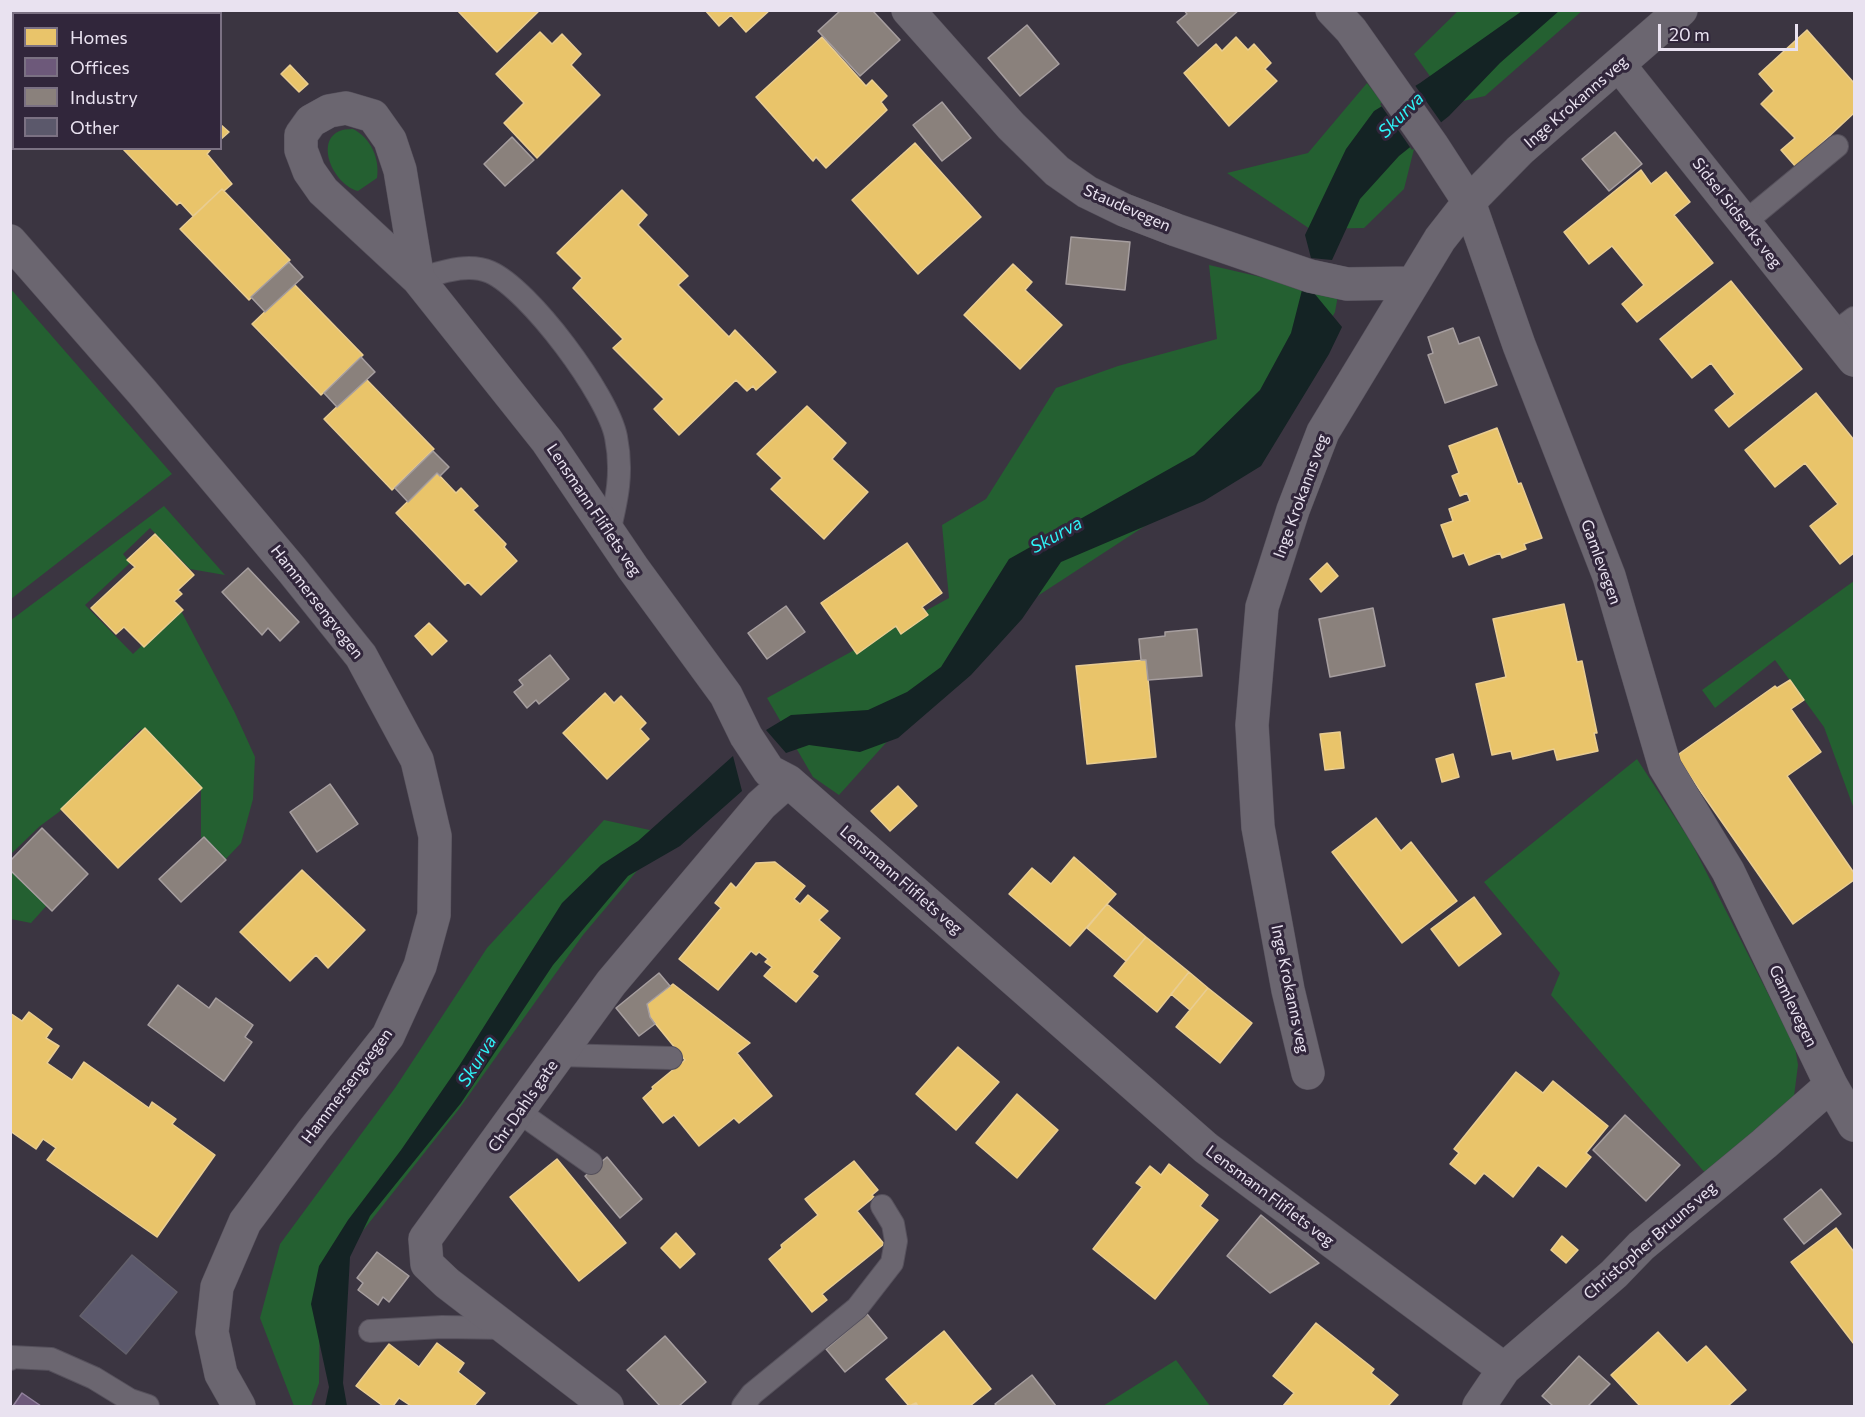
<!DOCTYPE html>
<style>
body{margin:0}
#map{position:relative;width:1865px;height:1417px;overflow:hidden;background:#3b3541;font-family:Commissioner,sans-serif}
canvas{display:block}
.frame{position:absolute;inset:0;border:12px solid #e9e2f0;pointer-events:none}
.legend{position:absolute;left:12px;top:12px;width:210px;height:138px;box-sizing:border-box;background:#31263b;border:2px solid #7b7183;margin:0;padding:8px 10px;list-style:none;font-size:18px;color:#e9e2f0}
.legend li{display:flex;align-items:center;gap:12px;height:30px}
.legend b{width:30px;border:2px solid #7b7183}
.scale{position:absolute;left:1658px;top:24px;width:140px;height:27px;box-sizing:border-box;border:3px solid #e9e2f0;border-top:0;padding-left:8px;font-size:18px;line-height:21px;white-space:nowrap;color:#e9e2f0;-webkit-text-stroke:4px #31263b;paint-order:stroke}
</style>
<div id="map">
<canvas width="1865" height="1417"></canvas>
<div class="frame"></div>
<ul class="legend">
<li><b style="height:16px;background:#e9c46a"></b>Homes</li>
<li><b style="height:16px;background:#6d597a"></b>Offices</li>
<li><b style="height:16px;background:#8a817c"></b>Industry</li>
<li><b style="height:16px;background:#5b586b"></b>Other</li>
</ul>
<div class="scale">20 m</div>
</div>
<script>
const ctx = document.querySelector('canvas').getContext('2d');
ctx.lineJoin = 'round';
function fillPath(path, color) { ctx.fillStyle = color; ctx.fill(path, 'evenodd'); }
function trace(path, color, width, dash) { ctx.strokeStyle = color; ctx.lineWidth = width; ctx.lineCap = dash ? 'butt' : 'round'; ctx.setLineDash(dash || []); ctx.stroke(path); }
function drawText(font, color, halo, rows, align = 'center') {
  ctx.font = font + ' Commissioner,sans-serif'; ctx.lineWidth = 6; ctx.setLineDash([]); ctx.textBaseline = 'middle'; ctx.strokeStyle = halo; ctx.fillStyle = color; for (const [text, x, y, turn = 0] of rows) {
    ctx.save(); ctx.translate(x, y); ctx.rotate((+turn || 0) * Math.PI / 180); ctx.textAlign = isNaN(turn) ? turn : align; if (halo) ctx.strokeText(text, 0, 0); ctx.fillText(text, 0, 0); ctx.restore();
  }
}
fillPath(new Path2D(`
 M1458,11H1582L1485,96L1450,104L1414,54Z
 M1367,83L1415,145L1404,189L1364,228L1310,229L1227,173L1308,153Z
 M353,129C371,138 380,159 377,178L358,191C329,183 310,128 353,129Z
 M1209,265L1338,295L1335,312L1284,406L1220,477L990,627L839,795L813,777L767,698L949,598L942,525L986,499L1056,388L1118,366L1217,339Z
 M10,288L172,474L11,599H10Z
 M164,506L225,575L190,569L150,528L123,554L130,563L85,605L133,654L180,609L235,713L255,757L253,799L241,843L223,862L201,837V789L141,729L59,812L40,826L11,854V620Z
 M1854,581V809L1824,727L1775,660L1715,708L1702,690Z
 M1637,759L1691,842L1795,1047L1798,1065L1793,1104L1706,1174L1551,995L1560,973L1484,882Z
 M604,820L668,834L583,935L459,1109L320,1285L319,1383L311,1406H294L260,1318L280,1244L395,1088L487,948Z
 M10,866L48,904L31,923L11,919Z
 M1176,1360L1210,1406H1103Z`), '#246031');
fillPath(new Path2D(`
 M1522,11H1559L1500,63L1449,116L1399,156L1360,199L1332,260L1311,258L1305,235L1346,149L1374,111L1420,83Z
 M1302,290L1314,293L1342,327L1329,354L1261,466L1204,501L1061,562L1022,619L971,675L898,738L860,752L809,745L786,753L766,730L791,715L868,710L907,692L941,667L1009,559L1194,455L1260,390L1291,333Z
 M733,756L742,791L680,846L628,876L553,965L461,1103L370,1216L350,1257L343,1383L347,1406H325L329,1387L311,1304L319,1266L348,1220L401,1150L459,1066L562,903L601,865L638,841Z`), '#142324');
fillPath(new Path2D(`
 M1414,84L1443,125L1412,150L1380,104Z`), '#3b3541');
const homes = new Path2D(`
 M10,10H90L92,14H14V42L10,38Z
 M457,10H540L497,52Z
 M705,10H770L746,32L731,15L719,26Z
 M1807,30L1854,83V113L1796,167L1781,150L1795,138L1761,104L1774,91L1759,74Z
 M540,32L552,44L562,34L581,54L571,65L600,95L537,158L504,123L524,103L496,74Z
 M822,37L866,86L872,80L887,96L881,102L887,110L826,168L816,157L813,161L756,97Z
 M1236,37L1248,50L1254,44L1271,63L1265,69L1277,81L1229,126L1184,73L1216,44L1222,51Z
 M290,65L308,84L299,92L281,74Z
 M220,124L229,132L220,140Z
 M915,143L981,217L918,274L852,200Z
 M122,148H212L207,154L232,184L224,191L222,189L193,216L180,202L177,205Z
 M1641,170L1651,184L1666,172L1690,202L1674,215L1713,263L1637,322L1622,304L1644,285L1612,246L1589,264L1564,232Z
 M222,189L290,260L249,300L180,229Z
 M622,190L647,215L638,225L688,276L678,285L729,337L735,330L776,372L756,390L753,386L747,391L736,380L679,435L654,409L664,399L613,348L623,339L573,288L582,278L557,253Z
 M1013,264L1032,282L1025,290L1062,325L1020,369L964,315Z
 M1731,281L1802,369L1729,427L1715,410L1735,394L1711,363L1692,378L1660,339Z
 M294,284L363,355L321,395L252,324Z
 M366,379L434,449L392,490L324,419Z
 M1816,393L1854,440V553L1840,564L1810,526L1838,504L1805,463L1775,487L1745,450Z
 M807,406L846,443L832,459L868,492L824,539L771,489L782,478L757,454Z
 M1497,428L1518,484L1521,483L1542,538L1524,544L1526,549L1502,558L1500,553L1469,565L1464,553L1453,557L1441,525L1453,521L1449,509L1470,501L1467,493L1460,496L1452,476L1459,473L1449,446Z
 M437,473L456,493L461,488L478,506L473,510L506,544L504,547L517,561L481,595L468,582L465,585L396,513Z
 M155,534L194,575L178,590L182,594L174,601L183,610L144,647L124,627L116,634L91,608L135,567L127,560Z
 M907,543L942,593L922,607L928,615L901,634L896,626L857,654L821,603Z
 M1327,563L1338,576L1321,592L1310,579Z
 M1564,604L1577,662L1582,661L1597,733H1594L1598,751L1557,760L1554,749L1513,759L1511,751L1492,755L1476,684L1506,677L1493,619Z
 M429,623L447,641L432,655L415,636Z
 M1146,660L1156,757L1087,764L1076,666Z
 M1790,680L1804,700L1791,709L1821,752L1787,776L1854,873V880L1793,924L1676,756L1775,686L1777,688Z
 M605,693L614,703L621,696L646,723L640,729L649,739L607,779L563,733Z
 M145,728L202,788L118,868L61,809Z
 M1340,732L1344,768L1325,770L1320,734Z
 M1453,754L1459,777L1442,782L1436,759Z
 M898,786L917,806L890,831L871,811Z
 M1376,818L1401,851L1411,842L1457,901L1402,943L1332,852Z
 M1074,857L1116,894L1070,946L1009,894L1032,868L1051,884Z
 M775,862L805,886L794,899L800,904L808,895L828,911L819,920L840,938L812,972L818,976L796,1002L764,976L772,967L765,962L768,959L759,952L756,955L751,951L718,990L679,959L721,908L715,903L731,883L736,888L756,863Z
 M302,870L365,930L328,968L316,955L290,981L240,932Z
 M1474,897L1501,934L1459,966L1431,929Z
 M1107,904L1146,937L1126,961L1087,928Z
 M1146,937L1189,972L1157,1012L1114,976Z
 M1189,972L1208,988L1190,1010L1171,994Z
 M673,984L750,1043L737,1053L772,1096L739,1123L734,1118L699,1146L674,1115L663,1123L643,1098L653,1089L652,1087L685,1060L650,1017L647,1004Z
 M1208,988L1252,1023L1220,1063L1176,1027Z
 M29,1012L52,1029L46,1038L59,1046L47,1063L72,1080L84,1062L149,1108L152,1102L176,1119L172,1124L215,1155L157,1237L47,1160L56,1148L43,1139L36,1149L10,1131V1013L22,1021Z
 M958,1047L999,1082L956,1130L916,1094Z
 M1516,1072L1543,1093L1553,1081L1608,1126L1586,1153L1591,1157L1566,1187L1538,1165L1513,1197L1484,1173L1475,1184L1450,1164L1459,1153L1454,1149Z
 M1017,1094L1058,1130L1017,1178L976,1143Z
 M557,1159L626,1243L579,1281L510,1197Z
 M854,1161L878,1190L872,1195L874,1197L857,1211L884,1244L822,1294L827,1300L812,1312L769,1259L782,1248L781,1245L818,1215L805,1199Z
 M1169,1164L1208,1195L1200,1206L1218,1220L1155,1299L1093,1249L1142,1187L1136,1183L1150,1166L1161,1175Z
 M1836,1228L1854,1252V1344L1791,1262Z
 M676,1233L695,1254L680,1268L661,1248Z
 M1562,1236L1578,1250L1566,1263L1551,1250Z
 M1316,1323L1374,1369L1371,1373L1398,1395L1388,1406H1283L1294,1393L1273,1376Z
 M944,1331L991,1389L970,1406H918L916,1403L909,1406L886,1379Z
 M1658,1332L1687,1363L1706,1346L1746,1390L1728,1406H1640L1611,1375Z
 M437,1343L464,1363L458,1372L485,1393L474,1406H411L399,1398L393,1406H383L356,1386L389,1344L419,1367Z`);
fillPath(homes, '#e9c46a');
trace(homes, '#e9cd92', 1.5);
const offices = new Path2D(`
 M22,1393L41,1406H13Z`);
fillPath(offices, '#6d597a');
trace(offices, '#92829d', 1.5);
const industry = new Path2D(`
 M841,10H872L900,40L860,76L818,31Z
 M1184,10H1239L1198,46L1177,22L1187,14Z
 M1027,25L1059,64L1020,96L988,58Z
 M942,102L971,138L942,161L913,125Z
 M1615,132L1642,164L1609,191L1582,159Z
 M512,137L534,160L505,186L484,164Z
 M1071,237L1130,242L1125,290L1066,284Z
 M289,262L303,277L265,312L251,297Z
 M1453,328L1459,344L1479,337L1497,385L1445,403L1428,355L1433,353L1428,337Z
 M361,357L375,372L337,407L324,393Z
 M433,451L449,467L440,476L437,473L408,502L395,488Z
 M248,568L299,622L280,641L268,628L262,635L222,592Z
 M786,606L805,632L767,659L748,633Z
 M1373,608L1385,666L1330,677L1319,619Z
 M1197,629L1202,676L1148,680L1146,660H1141L1139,639L1165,636V632Z
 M550,655L569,679L539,704L536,700L527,708L514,692L523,685L519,680Z
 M330,784L358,824L317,852L290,812Z
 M42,828L88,874L52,911L10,870V861Z
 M204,837L226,860L181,902L159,879Z
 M659,973L670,986L647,1004L650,1017L655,1024L639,1036L616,1008Z
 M178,985L209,1008L216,998L253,1025L245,1037L252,1042L224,1081L148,1025Z
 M1625,1115L1680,1165L1646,1201L1593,1150Z
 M607,1157L642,1199L620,1218L585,1176Z
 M1821,1189L1841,1214L1804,1244L1784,1219Z
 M1261,1215L1319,1263L1270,1293L1227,1256Z
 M377,1252L409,1276L389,1302L383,1297L378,1305L358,1290L363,1283L357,1278Z
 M867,1314L887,1338L845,1372L826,1349Z
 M665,1336L706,1382L679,1406H660L627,1370Z
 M1579,1356L1610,1384L1588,1406H1553L1542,1396Z
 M1032,1375L1056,1406H997L995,1404Z`);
fillPath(industry, '#8a817c');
trace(industry, '#a69e9f', 1.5);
const building = new Path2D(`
 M132,1255L177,1292L126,1354L80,1316Z`);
fillPath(building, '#5b586b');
trace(building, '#63606b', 1.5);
const service = new Path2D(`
 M1745,222L1837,146
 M418,279C440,273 467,262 490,272C529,289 608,395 616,437C623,472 617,499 609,532
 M1833,334L1854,318
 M559,1055L671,1058
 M519,1112L591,1163
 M370,1331L442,1327L506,1328
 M10,1359L12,1357L51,1359L94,1378L130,1400L148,1406
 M743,1406L752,1394L857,1308L892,1263L896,1241L893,1224L882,1206`);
const minor = new Path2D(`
 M908,10L1011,126L1057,171L1087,192L1124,210L1176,230L1310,276L1347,284L1413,283
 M1332,10L1351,30L1432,145L1469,202L1519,345L1609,576L1665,767L1728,871L1831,1085L1854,1125
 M1619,65L1854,360
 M10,241L143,393L292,570L361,656L417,760L435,836L434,915L420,966L388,1036L313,1131L245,1222L217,1287L212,1332L221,1374L239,1406
 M418,279L400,170L390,140L373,116L346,108L329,111L311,121L301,135V150L309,171L323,191L418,279L547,441L633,568L726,695L746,736L769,771L788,781L1206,1148L1504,1369
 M1308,1073L1288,990L1258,827L1252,725L1262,607L1293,510L1323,432L1440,239L1469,202L1520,150L1681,10
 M607,1406L447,1283L427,1264L425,1239L611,983L761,805L788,781
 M1479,1406L1504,1369L1614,1274L1641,1246L1764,1144L1831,1085`);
trace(service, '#56515c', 24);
trace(minor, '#56515c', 34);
trace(service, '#6b6670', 22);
trace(minor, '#6b6670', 33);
drawText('16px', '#e9e2f0', '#31263b', [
 ["Inge Krokanns veg",1576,102,-41],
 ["Staudevegen",1127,208,24],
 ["Sidsel Sidserks veg",1737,213,52],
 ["Inge Krokanns veg",1301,496,-70],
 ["Lensmann Fliflets veg",594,510,56],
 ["Gamlevegen",1601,562,70],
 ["Hammersengvegen",317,602,52],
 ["Lensmann Fliflets veg",901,880,41],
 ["Inge Krokanns veg",1290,989,78],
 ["Gamlevegen",1793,1006,64],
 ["Hammersengvegen",347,1086,-53],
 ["Chr. Dahls gate",523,1106,-55],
 ["Lensmann Fliflets veg",1270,1196,37],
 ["Christopher Bruuns veg",1650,1241,-41]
]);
drawText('italic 18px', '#2ef4f8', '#31263b', [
 ["Skurva",1401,115,-45],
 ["Skurva",1056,535,-29],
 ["Skurva",477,1061,-58]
]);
</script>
